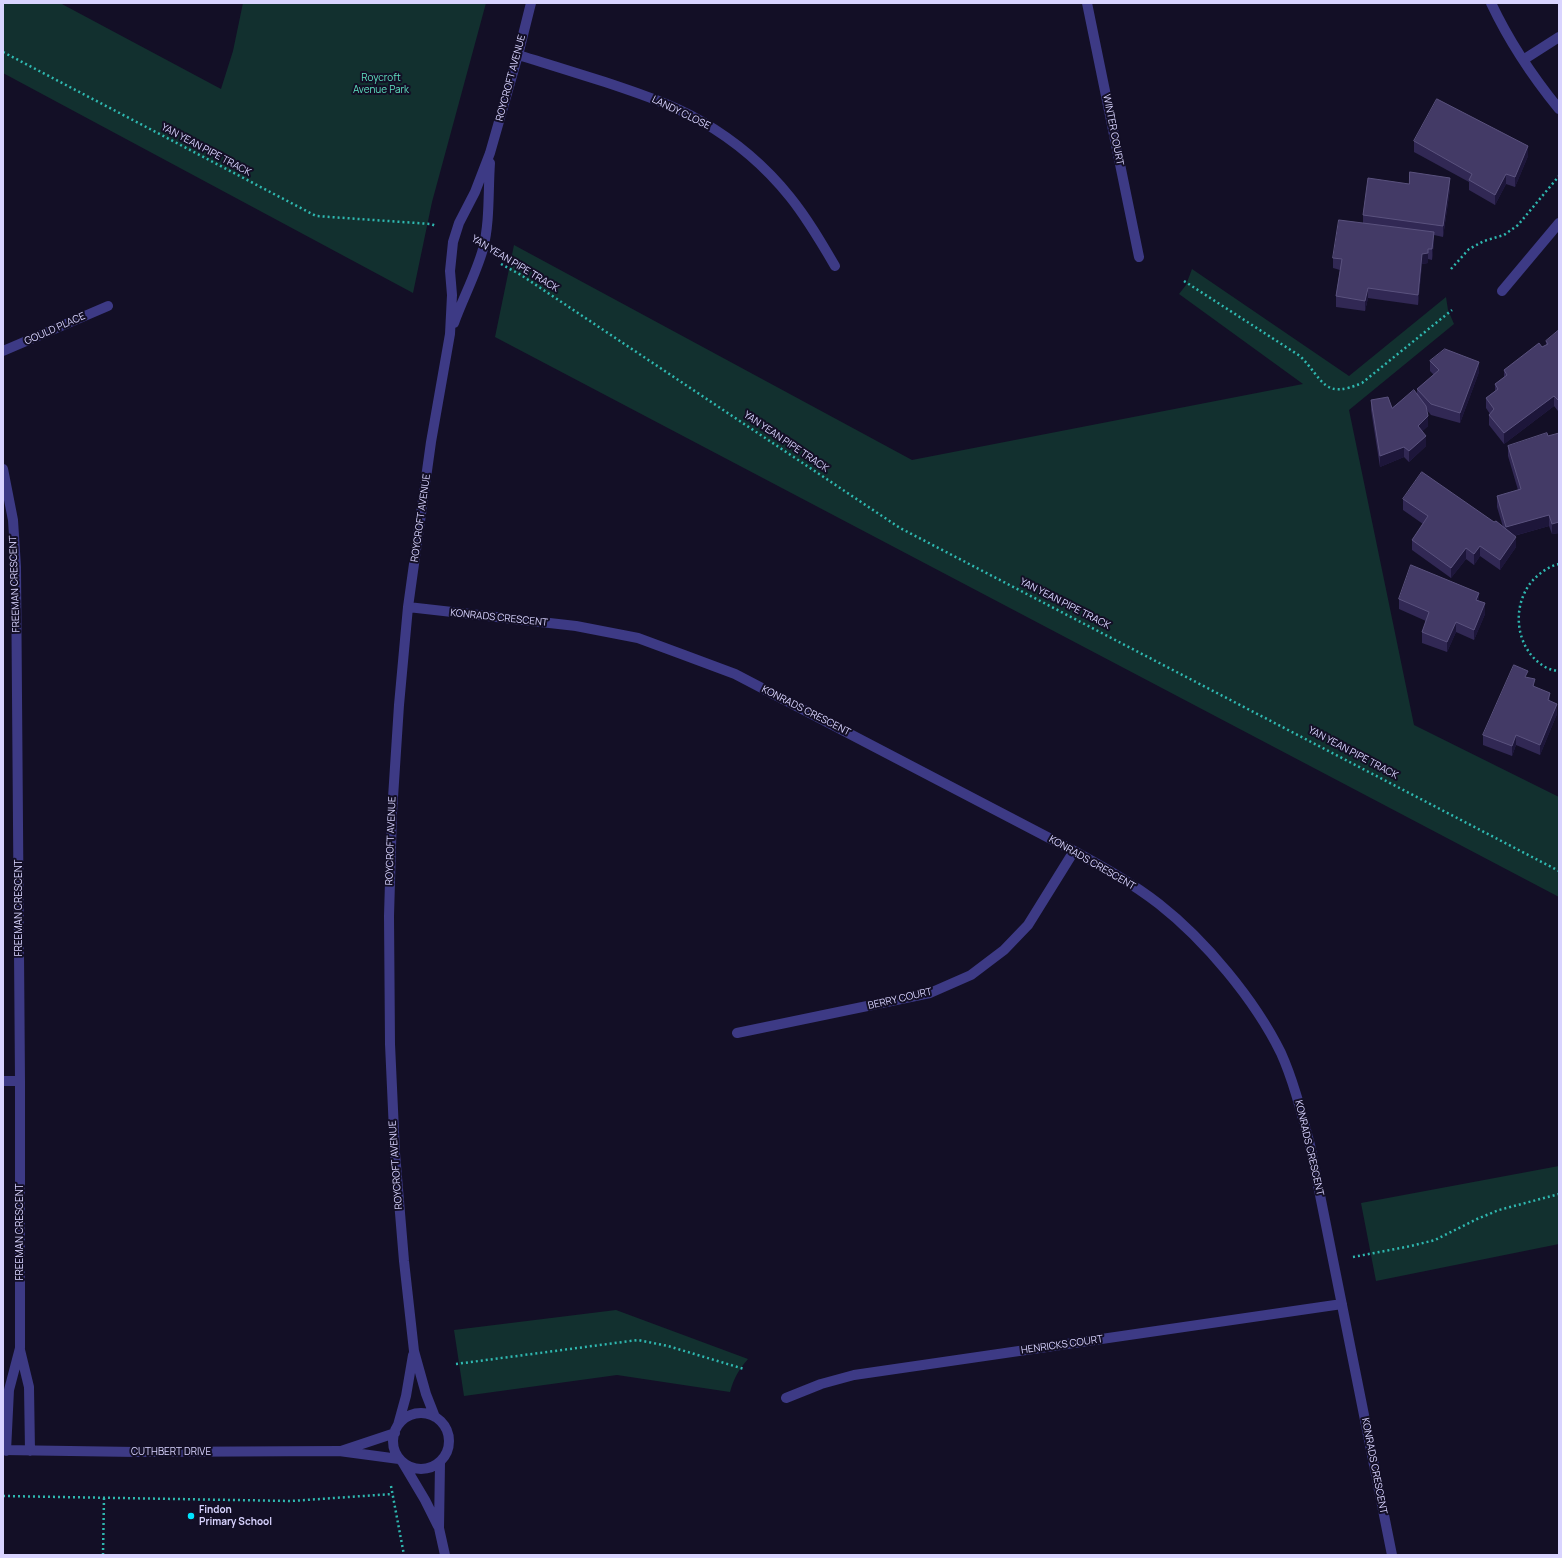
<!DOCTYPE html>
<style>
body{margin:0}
#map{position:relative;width:1562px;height:1558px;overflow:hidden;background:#130f26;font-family:Manrope,sans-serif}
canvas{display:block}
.frame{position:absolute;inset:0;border:4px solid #d9d4ff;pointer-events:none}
</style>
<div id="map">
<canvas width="1562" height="1558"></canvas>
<div class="frame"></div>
</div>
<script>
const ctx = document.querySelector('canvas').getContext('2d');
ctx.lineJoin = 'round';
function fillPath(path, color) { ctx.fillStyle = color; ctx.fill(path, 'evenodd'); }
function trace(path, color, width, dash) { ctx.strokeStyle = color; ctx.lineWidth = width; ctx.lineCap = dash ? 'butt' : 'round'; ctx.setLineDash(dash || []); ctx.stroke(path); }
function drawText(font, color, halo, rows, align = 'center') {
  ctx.font = font + ' Manrope,sans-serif'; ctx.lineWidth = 4; ctx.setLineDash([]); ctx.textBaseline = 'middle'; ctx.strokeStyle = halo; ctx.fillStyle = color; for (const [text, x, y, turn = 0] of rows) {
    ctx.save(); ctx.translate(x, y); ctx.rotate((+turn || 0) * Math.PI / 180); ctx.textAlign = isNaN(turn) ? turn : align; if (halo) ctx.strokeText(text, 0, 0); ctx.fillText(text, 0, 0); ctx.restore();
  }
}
fillPath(new Path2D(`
 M3,3H60L221,89L233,51L243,3H486L432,202L413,293L3,73Z
 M514,245L912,460L1303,384L1179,294L1186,285L1192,269L1349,376L1446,297L1448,310L1454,324L1349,410L1414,725L1559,797V897L495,337Z
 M1559,1166V1244L1376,1281L1361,1203Z
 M616,1310L748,1359C739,1369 734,1378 730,1392L617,1375L464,1396L454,1330Z`), '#12302f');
trace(new Path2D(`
 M3,52L316,216L431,224L436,226
 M501,264L521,275L900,528L1559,871
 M1451,269L1469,249L1484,241L1504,235L1518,225L1559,176
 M1184,281L1300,356C1324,380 1323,400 1362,383L1452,310
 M1559,564C1549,566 1540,573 1533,580C1510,606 1515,651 1547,668C1551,670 1555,670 1559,672
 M1353,1257L1411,1246L1435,1240L1477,1219L1499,1210L1559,1194
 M456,1364L638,1340L668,1346L744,1369
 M391,1486L404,1555
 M3,1496L291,1501L392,1494
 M103,1555L104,1498`), '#2fb8b0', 2.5, [2, 3]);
trace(new Path2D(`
 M1087,3L1139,257
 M1491,3C1509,41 1532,76 1559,109
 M518,55C548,64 576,73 605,82C638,93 671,104 701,121C734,140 766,167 790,197C807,218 821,242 835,266
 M1523,60L1559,37
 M1502,291L1559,223
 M454,323C463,298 476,274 483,249C490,222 488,191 490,163
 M3,351L108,306
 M3,469L13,520L16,567L20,1081V1348L9,1390L6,1451
 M408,607L576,626L638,638L684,655L735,674L1074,851C1103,867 1132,883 1159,904C1205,940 1255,1000 1281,1053C1294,1082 1302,1115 1310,1145L1392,1555
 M737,1033L930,993L971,975L1004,950L1028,925L1074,851
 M3,1081H20
 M20,1350L29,1387L30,1451
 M786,1398L821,1384L854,1375L1342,1304
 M393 1441a28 28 0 1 1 56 0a28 28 0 1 1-56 0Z
 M435,1417L426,1394L414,1351L404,1261L395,1153L390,1044L389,916L392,813L399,705L408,607L431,442L450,334L452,295L450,271L453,242L459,223L475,192L490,153L518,55L531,3
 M398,1425L406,1396L413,1355
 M3,1450L137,1452L339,1451L399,1459
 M341,1451L395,1433
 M403,1463L425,1500L438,1526
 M440,1463L439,1528L445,1555`), '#3d3a85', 10);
fillPath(new Path2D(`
 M1414,141L1528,156L1515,187L1506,184L1495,205L1469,190V182L1414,152Z
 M1409,184L1450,189L1443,237L1434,235V242L1432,260L1428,259V263L1422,264L1418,305L1368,298L1365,311L1336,307V296L1340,270L1333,268V258L1363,223V215Z
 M1559,330V410L1558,411L1554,406L1504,444L1489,425V415L1490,414L1486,408V398L1495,391V384L1504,377V370L1546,345V341Z
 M1430,361L1479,372L1460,423L1431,415L1426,409L1428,426L1422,431L1426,446L1409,462L1404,457L1380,467L1371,410V400L1392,408L1417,393V389L1434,375L1430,371Z
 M1559,433V533L1552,534L1549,526L1514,536L1516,547L1500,570L1480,556L1474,565L1466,559L1451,578L1412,550V540L1423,524L1403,510V499L1494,522L1503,527L1497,507V496L1518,490L1508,456V446L1548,436Z
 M1399,599L1479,601L1485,614L1474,640L1456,632L1447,652L1422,643V632L1426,621L1399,609Z
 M1528,677L1535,687L1550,701L1557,714L1540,755L1516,745L1512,756L1483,745V735Z`), '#312854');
fillPath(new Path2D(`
 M1528,146V156L1515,187V177Z
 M1506,174V184L1495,205V195Z
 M1450,178V189L1443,237V226Z
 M1434,232V242L1432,260V249Z
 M1428,249V263L1422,264L1418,305V295L1422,254Z
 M1368,288V298L1365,311V301Z
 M1479,362V372L1460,423V413Z
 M1554,396V406L1504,444V433Z
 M1559,399V410L1558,411V400Z
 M1428,416V426L1418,436V426Z
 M1426,436V446L1409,462V451Z
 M1404,447V457L1380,467V456Z
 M1549,515V526L1506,538V527Z
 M1559,522V533L1552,534V524Z
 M1516,537V547L1500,570V560Z
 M1480,546V556L1474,565V554Z
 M1466,548V559L1451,578V568Z
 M1479,593V603L1476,600Z
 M1485,603V614L1474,640V630Z
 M1456,622V632L1447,652V642Z
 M1550,693V704L1548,700Z
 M1557,704V714L1540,755V745Z
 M1516,735V745L1512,756V746Z`), '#1d163a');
const building = new Path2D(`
 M1437,99L1528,146L1515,177L1506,174L1495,195L1469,180L1472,174L1414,141Z
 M1410,172L1450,178L1443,226L1363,215L1368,178L1409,184Z
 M1339,220L1434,232L1432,249H1428V253L1422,254L1418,295L1368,288L1365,301L1336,296L1342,259L1333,258Z
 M1559,330V399L1558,400L1554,396L1504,433L1489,415L1494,409L1486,398L1498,389L1495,384L1507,375L1504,370L1539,343L1542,347L1548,344L1546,341Z
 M1445,349L1479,362L1460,413L1431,404L1417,389L1439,370L1430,361Z
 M1414,390L1426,406L1428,416L1418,426L1426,436L1409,451L1404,447L1380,456L1371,400L1388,397L1392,408Z
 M1547,433L1548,436L1559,433V522L1552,524L1549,515L1506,527L1497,496L1521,489L1508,446Z
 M1422,472L1494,522L1496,521L1516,537L1500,560L1480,546L1474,554L1466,548L1451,568L1412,540L1428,516L1403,499Z
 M1411,565L1479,593L1476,600L1485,603L1474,630L1456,622L1447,642L1422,632L1429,612L1399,599Z
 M1514,665L1528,671L1525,677L1535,679L1533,686L1550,693L1548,700L1557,704L1540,745L1516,735L1512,746L1483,735Z`);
fillPath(building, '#433a66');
trace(building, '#5a527e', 1);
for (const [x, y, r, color] of [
 [191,1516,4,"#00e5ff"]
]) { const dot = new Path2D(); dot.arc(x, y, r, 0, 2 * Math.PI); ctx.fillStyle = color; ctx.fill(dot); trace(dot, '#130f26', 1.5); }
drawText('10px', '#5fe0c0', '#130f26', [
 ["Roycroft",381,78],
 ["Avenue Park",381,90]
]);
drawText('10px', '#d9d4ff', '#130f26', [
 ["ROYCROFT AVENUE",511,78,-75],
 ["LANDY CLOSE",681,113,26],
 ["WINTER COURT",1113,130,79],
 ["YAN YEAN PIPE TRACK",206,150,28],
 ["YAN YEAN PIPE TRACK",515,264,31],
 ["GOULD PLACE",55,329,-24],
 ["YAN YEAN PIPE TRACK",786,442,34],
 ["ROYCROFT AVENUE",421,518,-82],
 ["FREEMAN CRESCENT",15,584,-92],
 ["YAN YEAN PIPE TRACK",1065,604,27],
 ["KONRADS CRESCENT",499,618,6],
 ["KONRADS CRESCENT",806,711,27],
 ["YAN YEAN PIPE TRACK",1353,753,28],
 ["ROYCROFT AVENUE",391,841,-88],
 ["KONRADS CRESCENT",1092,863,30],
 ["FREEMAN CRESCENT",19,908,-90],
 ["BERRY COURT",900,999,-13],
 ["KONRADS CRESCENT",1309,1148,77],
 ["ROYCROFT AVENUE",396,1165,-94],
 ["FREEMAN CRESCENT",20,1232,-90],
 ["HENRICKS COURT",1062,1345,-8],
 ["CUTHBERT DRIVE",171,1452],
 ["KONRADS CRESCENT",1374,1466,79]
]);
drawText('bold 10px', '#d9d4ff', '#130f26', [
 ["Findon",199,1510],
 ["Primary School",199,1522]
], 'left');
</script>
